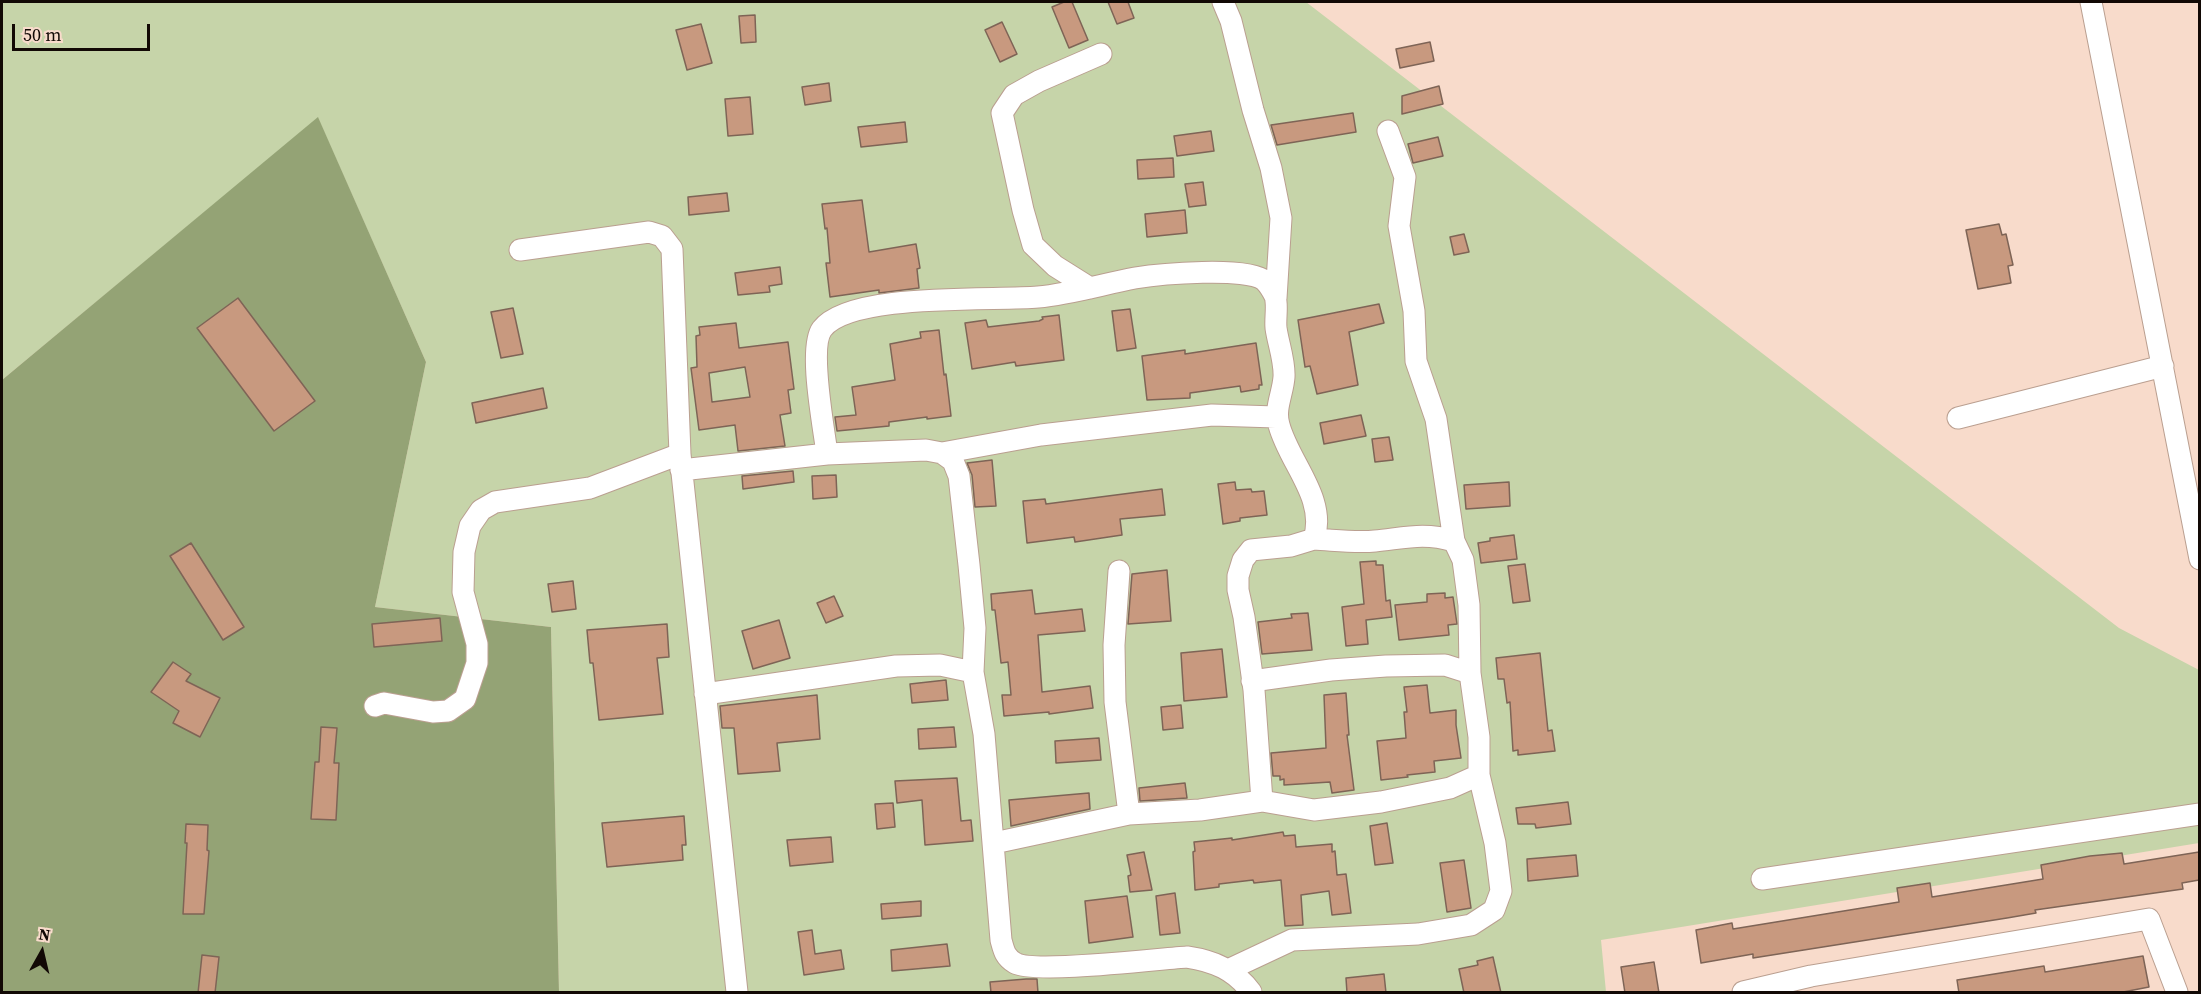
<!DOCTYPE html>
<style>
body{margin:0}
#map{position:relative;width:2201px;height:994px;overflow:hidden;background:#f8dbcb;font-family:"Source Serif 4",serif}
canvas{display:block}
.frame{position:absolute;inset:0;border:3px solid #120905;pointer-events:none}
.north{position:absolute;left:12px;top:922px;width:60px;height:60px;-webkit-text-stroke:4px #f8dbcb;paint-order:stroke;rotate:8deg;font-size:16px;font-weight:700;line-height:24px;text-align:center;color:#120905}
.north::after{content:'';display:block;margin:auto;width:21px;height:27px;background:#120905;clip-path:polygon(50% 0,100% 100%,50% 72%,0 100%)}
.scale{position:absolute;left:12px;top:24px;width:138px;height:27px;box-sizing:border-box;border:3px solid #120905;border-top:0;padding-left:8px;font-size:18px;line-height:21px;white-space:nowrap;color:#120905;-webkit-text-stroke:4px #f8dbcb;paint-order:stroke}
</style>
<div id="map">
<canvas width="2201" height="994"></canvas>
<div class="frame"></div>
<div class="north">N</div>
<div class="scale">50 m</div>
</div>
<script>
const ctx = document.querySelector('canvas').getContext('2d');
ctx.lineJoin = 'round';
function fillPath(path, color) { ctx.fillStyle = color; ctx.fill(path, 'evenodd'); }
function trace(path, color, width, dash) { ctx.strokeStyle = color; ctx.lineWidth = width; ctx.lineCap = dash ? 'butt' : 'round'; ctx.setLineDash(dash || []); ctx.stroke(path); }
fillPath(new Path2D(`
 M2,2H1306L2119,628L2199,670V843L1601,940L1606,992H559L551,627L375,607L426,362L318,118L2,380Z`), '#c6d4a9');
fillPath(new Path2D(`
 M318,117L426,362L375,607L551,627L559,992H2V380Z`), '#94a375');
const building = new Path2D(`
 M1064,2H1072L1088,40L1069,48L1052,7Z
 M1108,2H1128L1134,18L1117,24Z
 M755,15L756,42L741,43L739,16Z
 M1002,22L1017,54L1000,62L985,30Z
 M701,24L712,63L687,70L676,30Z
 M1430,42L1434,61L1400,68L1396,49Z
 M829,83L831,101L805,105L802,87Z
 M1439,86L1443,104L1402,114V96Z
 M750,97L753,134L728,136L725,99Z
 M1353,113L1356,132L1277,145L1271,125Z
 M905,122L907,142L861,147L858,127Z
 M1211,131L1214,151L1177,156L1174,136Z
 M1438,137L1443,156L1413,163L1408,144Z
 M1173,158L1174,177L1138,179L1137,160Z
 M1203,182L1206,205L1189,207L1185,184Z
 M727,193L729,211L689,215L688,197Z
 M862,200L869,252L916,244L920,268L917,269L919,288L879,293V290L830,297L826,263H830L827,228L825,229L822,204Z
 M1185,210L1187,233L1147,237L1145,214Z
 M1999,224L2002,235L2006,234L2013,265L2008,266L2011,283L1978,289L1966,230Z
 M1464,234L1469,252L1454,255L1450,237Z
 M780,267L782,284L769,286L770,292L738,295L735,273Z
 M238,298L315,401L274,431L197,328Z
 M1379,304L1384,323L1349,332L1358,385L1317,394L1310,366L1305,367L1298,320Z
 M513,308L523,354L501,358L491,312Z
 M1130,309L1136,348L1117,351L1112,311Z
 M1059,315L1064,360L1016,366L1015,362L972,369L965,323L986,320L988,327L1039,321L1043,319L1042,317Z
 M736,323L739,348L788,342L794,389L788,390L791,413L780,415L785,446L738,451L735,425L699,430L691,368L697,367L696,336L700,335L699,327ZM745,367L750,397L712,402L709,373Z
 M939,330L944,375L946,374L951,416L927,419V417L889,422V426L837,431L835,417L856,415L852,387L895,380L890,344L921,338L920,332Z
 M1256,343L1262,385H1259V389L1241,392L1240,386L1190,393V398L1147,400L1142,356L1185,350V354Z
 M543,388L547,408L476,423L472,403Z
 M1361,415L1366,436L1324,444L1320,423Z
 M1389,437L1393,460L1375,462L1372,439Z
 M992,460L996,506L975,507L972,475L967,463Z
 M793,471L794,482L743,489L742,476Z
 M836,475L837,497L813,499L812,476Z
 M1235,482L1236,490L1251,489L1252,492L1264,491L1267,515L1240,518V521L1223,524L1218,484Z
 M1509,482L1510,506L1466,509L1464,485Z
 M1162,489L1165,515L1120,519L1122,535L1075,542L1074,537L1027,543L1023,501L1045,499L1046,504Z
 M1514,535L1517,559L1481,563L1478,543L1490,541V538Z
 M191,543L244,627L223,640L170,556Z
 M1376,561V565H1383L1386,601L1390,600L1392,617L1366,620L1368,644L1346,646L1342,607L1364,604L1360,562Z
 M1525,564L1530,601L1513,603L1508,566Z
 M1167,570L1171,621L1128,624L1132,574Z
 M573,581L576,609L552,612L548,584Z
 M1032,590L1035,614L1082,609L1085,631L1038,635L1042,692L1090,686L1093,708L1049,714V712L1004,716L1002,695H1011L1008,662L1001,663L995,610H992L991,594Z
 M1445,593V598L1453,597L1457,624L1448,625L1449,635L1399,640L1395,605L1427,602V594Z
 M834,596L843,616L826,623L817,603Z
 M1308,613L1312,650L1262,654L1258,622L1292,618L1291,614Z
 M440,618L442,641L374,647L372,624Z
 M779,620L790,658L753,669L742,631Z
 M667,624L669,657L657,658L663,714L599,720L593,663H590L587,630Z
 M1222,649L1227,697L1184,701L1181,653Z
 M1540,653L1548,731L1552,730L1555,751L1518,755V750L1513,751L1510,702L1507,703L1504,679H1498L1496,658Z
 M173,662L191,674L186,681L220,698L200,737L173,723L179,711L151,692Z
 M946,680L948,700L912,703L910,684Z
 M1427,685L1430,713L1456,710V725L1461,758L1434,761L1435,772L1407,775L1408,777L1381,780L1377,741L1406,738L1404,712H1407L1404,687Z
 M1346,693L1349,735H1347L1354,790L1332,793L1330,782L1284,785V779L1280,780V776H1273L1271,753L1326,748L1324,695Z
 M817,695L820,739L777,743L780,771L738,774L734,728H722L720,706Z
 M1181,705L1183,728L1163,730L1161,707Z
 M321,727L337,728L334,763H339L336,820L311,819L315,762H319Z
 M954,727L956,747L919,749L918,729Z
 M1099,738L1101,760L1056,763L1055,741Z
 M957,778L961,821L971,820L973,841L925,845L922,800L897,803L895,781Z
 M1185,783L1187,798L1140,801L1139,788Z
 M1089,793L1090,809L1011,826L1009,800Z
 M1568,802L1571,824L1536,828L1535,824H1518L1516,808Z
 M893,803L895,827L877,829L875,804Z
 M684,816L686,845H682L683,860L607,867L602,823Z
 M1387,823L1393,863L1375,865L1370,826Z
 M186,824L208,825L207,850L209,851L204,914H183L187,843H185Z
 M1283,832L1284,836L1295,835L1296,847L1332,844V852L1335,851L1337,875L1346,874L1351,913L1332,915L1329,891L1301,895L1303,925L1285,926L1281,880L1254,883L1253,880L1219,884V887L1195,890L1193,852L1195,851L1194,842L1232,838V840Z
 M831,837L833,862L790,866L787,840Z
 M1144,852L1152,890L1130,892L1128,876L1131,875L1127,855Z
 M2199,852V880L2182,883L2183,889L2035,910L2036,913L2007,918L1753,958V954L1701,963L1696,930L1732,923L1733,929L1899,902L1897,888L1930,883L1932,897L2043,879L2041,865L2090,856L2122,853L2124,864Z
 M1576,855L1578,876L1528,881L1527,859Z
 M1464,860L1471,908L1447,912L1440,863Z
 M1175,893L1180,933L1160,935L1156,896Z
 M1127,896L1133,937L1089,943L1085,901Z
 M921,901V916L882,919L881,904Z
 M812,930L815,954L841,950L844,969L804,975L798,932Z
 M947,944L950,966L892,971L891,950Z
 M202,955L219,957L215,993H198Z
 M2143,956L2149,987L2118,993H1959L1957,980L2044,966L2045,972Z
 M1493,957L1501,993H1464L1459,969L1478,965L1477,961Z
 M1654,962L1659,993H1625L1621,967Z
 M1384,974L1386,993H1347L1346,978Z
 M1026,979H1037L1038,993H991L990,982Z`);
fillPath(building, '#c8997f');
trace(building, '#7e6456', 1.5);
const street = new Path2D(`
 M1223,2L1231,21L1253,110L1271,168L1281,218L1276,298
 M2091,2L2200,559
 M1388,131L1405,177L1399,226L1414,311L1416,361L1436,419L1454,541
 M520,250L649,232L662,236L672,249L680,454
 M1090,288L1055,266L1033,245L1023,210L1002,113L1014,95L1039,81L1101,54
 M1958,418L2163,366
 M942,453L1041,435L1212,415L1276,417
 M827,454C824,428 808,348 822,329C850,292 992,301 1038,297C1071,294 1103,284 1135,278C1159,274 1248,266 1265,281C1268,284 1273,292 1275,296C1278,305 1275,318 1276,328C1278,343 1285,361 1284,377C1283,393 1274,409 1279,425C1289,463 1327,498 1314,539L1291,546L1251,550L1243,560L1238,576V590L1244,617L1254,690L1262,801
 M681,470L827,454L926,450L942,453L953,461L959,476L969,565L975,628L973,672L984,734L1001,940C1004,951 1005,957 1015,963C1035,974 1157,959 1187,957C1214,961 1235,970 1251,992
 M1119,571L1114,645L1115,702L1129,814
 M1252,681L1331,670L1386,666L1445,665L1470,673
 M705,694L896,666L940,665L973,672
 M375,706L384,703L433,712L448,711L465,699L477,663V644L463,592L464,552L470,526L481,510L495,502L590,488L680,454L737,992
 M994,843L1129,814L1200,810L1262,801L1314,810L1381,802L1450,788L1479,775
 M1762,879L2200,814
 M1228,970L1292,940L1418,934L1471,925L1494,910L1501,891L1495,843L1479,775V737L1470,673L1469,605L1463,560L1454,541C1424,532 1405,538 1375,541C1355,543 1334,540 1314,539
 M1743,992L1811,976L2149,919L2177,992`);
trace(street, '#ba9f90', 23);
trace(street, '#fff', 21);
</script>
